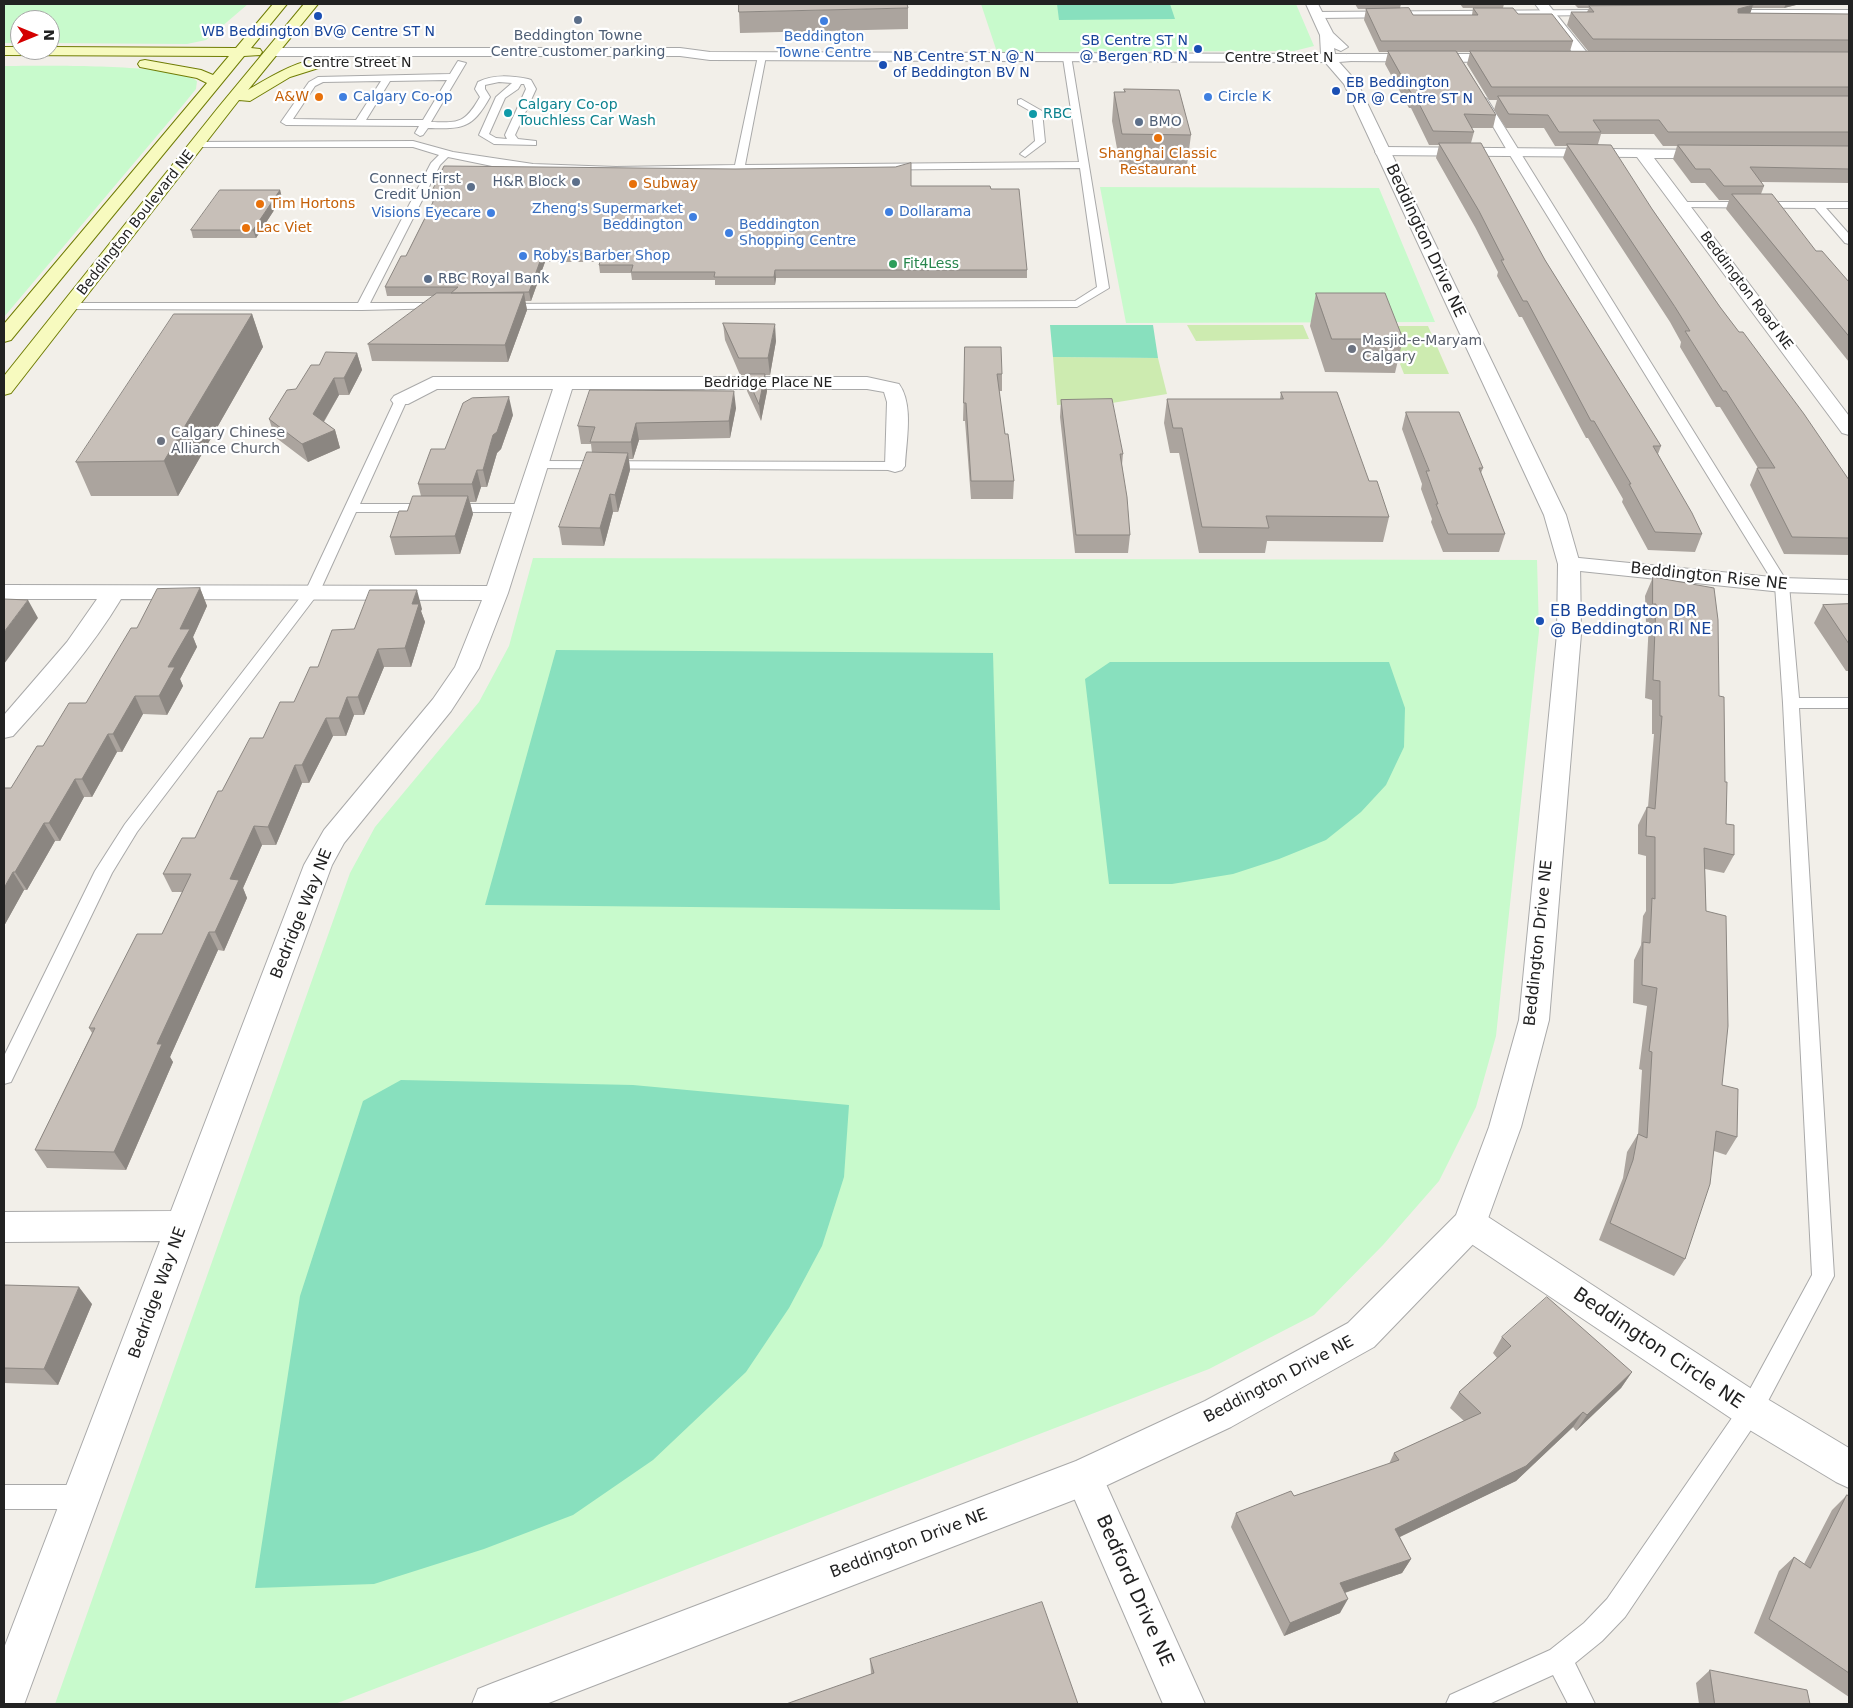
<!DOCTYPE html>
<style>
body{margin:0}
#map{position:relative;width:1853px;height:1708px;overflow:hidden;background:#f2efe9;font-family:"DejaVu Sans",sans-serif}
canvas{display:block}
.frame{position:absolute;inset:0;border:5px solid #222;pointer-events:none}
.north{position:absolute;left:10px;top:10px;width:50px;height:50px;box-sizing:border-box;background:#fff;border:1px solid #a7a7a7;border-radius:50%;rotate:90deg;font-size:14px;font-weight:700;line-height:20px;text-align:center;color:#222}
.north::after{content:'';display:block;margin:auto;width:18px;height:22px;background:#d40000;clip-path:polygon(50% 0,100% 100%,50% 72%,0 100%)}
</style>
<div id="map">
<canvas width="1853" height="1708"></canvas>
<div class="frame"></div>
<div class="north">N</div>
</div>
<script>
const ctx = document.querySelector('canvas').getContext('2d');
ctx.lineJoin = 'round';
function fillPath(path, color) { ctx.fillStyle = color; ctx.fill(path, 'evenodd'); }
function trace(path, color, width, dash) { ctx.strokeStyle = color; ctx.lineWidth = width; ctx.lineCap = dash ? 'butt' : 'round'; ctx.setLineDash(dash || []); ctx.stroke(path); }
function drawText(font, color, halo, rows, align = 'center') {
  ctx.font = font + ' "DejaVu Sans",sans-serif'; ctx.lineWidth = 4.5; ctx.setLineDash([]); ctx.textBaseline = 'middle'; ctx.strokeStyle = halo; ctx.fillStyle = color; for (const [text, x, y, turn = 0] of rows) {
    ctx.save(); ctx.translate(x, y); ctx.rotate((+turn || 0) * Math.PI / 180); ctx.textAlign = isNaN(turn) ? turn : align; if (halo) ctx.strokeText(text, 0, 0); ctx.fillText(text, 0, 0); ctx.restore();
  }
}
fillPath(new Path2D(`
 M1187,325H1303L1309,339L1196,341Z
 M1385,326H1428L1449,374H1404Z
 M1053,357L1158,358L1167,394L1112,403L1057,405Z`), '#cdebb0');
fillPath(new Path2D(`
 M4,4H248L206,40L187,44L50,43V20H20V43H4Z
 M981,4H1296L1314,46L1294,51L997,52Z
 M4,66C40,66 173,63 197,81L196,89L183,105L4,317Z
 M1100,187L1379,188L1435,322L1126,323Z
 M533,558L1537,560L1539,631L1496,1036L1476,1107L1439,1181L1383,1245L1314,1315L1209,1369L335,1704H55L350,873L375,827L479,702L509,646Z`), '#c8facc');
fillPath(new Path2D(`
 M1057,4H1170L1175,19L1059,20Z
 M1050,325H1153L1158,358L1053,357Z
 M556,650L993,653L1000,910L485,905Z
 M1110,662H1389L1405,708L1404,747L1386,785L1361,812L1326,840L1279,859L1233,874L1172,884H1109L1085,679Z
 M401,1080L633,1085L849,1105L844,1177L822,1246L789,1308L746,1372L653,1460L573,1515L484,1549L374,1584L255,1588L300,1296L363,1101Z`), '#88e0be');
const service = new Path2D(`
 M1594,10L1598,13L1597,15L1317,18L1313,15L1317,12Z
 M1728,10H1849V15H1725L1724,13Z
 M762,53L766,56L745,165L1079,162L1063,58L1071,56L1109,288L1077,307L502,309L498,308V304L1075,301L1097,287L1080,168L574,172L492,166L448,157L440,165L370,303H444L448,304V308L362,310L69,309L63,306L69,303H358L431,163L439,155L413,147H198L193,144L194,142L413,141L453,152L533,164L616,167L735,165L758,56Z
 M458,61L466,63L431,122C460,123 465,123 480,97L475,89L478,82C494,74 511,76 528,79L531,80L536,89L515,135L518,139L536,141V145L494,144L479,135L496,97L512,83L499,82L485,85V89L490,97C472,129 463,129 428,128L423,135L420,136L415,133L419,126L286,125L281,122L309,82L318,77L450,74ZM447,80L423,120H366L390,81ZM381,81L356,120L293,119L315,86L323,82ZM521,84H524L526,89L505,135L507,139L496,138L489,134L505,98L518,89Z
 M1482,96L1487,99L1789,585L1799,698H1849V708H1799L1834,1276L1759,1418L1625,1617L1602,1641L1575,1663L1595,1704H1568L1553,1675L1489,1704H1446L1450,1695L1550,1650L1584,1623L1607,1599L1743,1402L1812,1275L1783,703L1775,585L1508,152L1477,99Z
 M1021,99L1042,111L1045,142L1025,157L1020,154L1035,141L1032,112L1018,104V100Z
 M1681,202H1849V208H1826L1849,234V244L1845,243L1815,208L1677,207V203Z
 M401,396L407,400L360,504H524L531,508L524,512H356L320,591L137,832L112,873L11,1082L4,1084V1056L95,871L125,824L306,590L395,400Z
 M538,461L895,462L902,466L895,470L533,468L531,465Z
 M4,1485H82L91,1488L94,1497L91,1506L82,1509H4Z`);
const minor = new Path2D(`
 M1535,4H1548L1589,55L1591,58L1589,61H1579Z
 M1347,54H1505L1512,58L1505,62L1342,61L1340,58Z
 M1383,147L1717,150L1719,153L1717,156L1711,158H1654L1849,416V435L1842,433L1637,157L1377,155L1375,152Z
 M433,377H867L899,384C914,405 906,441 905,466L902,470L895,472L888,470L885,466L887,402L884,392L867,389H572L508,593L479,668L451,711L344,843L332,865L25,1702L24,1704H4V1648L160,1241L4,1242V1212L171,1211L304,865L324,830L433,699L455,667L482,600L121,599C91,649 52,693 13,736L4,738V715L67,642L97,599H4V585L487,586L553,389H437L408,404H394L391,400L394,396Z
 M1569,557L1782,578L1849,580V594L1782,592L1561,569L1558,564L1561,559Z
 M1470,1209L1482,1213L1764,1397L1849,1448V1488L1836,1482L1738,1423L1458,1235L1453,1224L1458,1213Z
 M1084,1458L1097,1464L1205,1704H1163L1065,1477L1071,1464Z`);
const tertiary = new Path2D(`
 M1306,4H1318L1333,33L1348,47L1341,51L1334,48L1335,54H1346L1353,58L1351,61L1339,62L1357,82L1566,515L1580,564L1581,634L1549,1020L1521,1127L1482,1235L1374,1347L1231,1427L1084,1496L546,1704H472L478,1689L493,1683L1076,1461L1205,1401L1348,1323L1456,1215L1489,1127L1519,1020L1557,634L1558,564L1544,515L1344,84L1325,62L710,60L680,56H273L266,52L273,48H680L710,52L1321,54L1320,35Z`);
const secondary = new Path2D(`
 M273,4H287L251,48L260,49L262,52L260,55L244,56L11,340L4,342V324L207,83L197,78L140,67L138,64L140,61L145,60L201,70L213,75L229,56L4,55V47H20V50H50V47L236,48Z
 M304,4H318L248,90C265,80 305,55 325,60L327,63L325,66L290,77L250,101L239,100L11,393L4,395V376L217,109Z`);
trace(service, '#a9a9a9', 2);
trace(minor, '#a9a9a9', 2);
trace(tertiary, '#a9a9a9', 2);
trace(secondary, '#707d05', 2);
fillPath(service, '#fff');
fillPath(minor, '#fff');
fillPath(tertiary, '#fff');
fillPath(secondary, '#f7fabf');
fillPath(new Path2D(`
 M1355,4H1401L1400,8L1413,15H1472L1473,8H1463L1460,4H1504L1503,8L1518,14L1573,41L1570,51H1588L1567,25L1571,12H1587L1589,8H1578L1574,4H1800L1784,8H1752L1750,13L1849,14V183L1761,182L1764,186L1761,194L1816,251L1849,282V362L1726,209L1729,200H1719L1705,183H1691L1673,159L1677,146H1663L1654,134H1601L1598,144L1652,209L1720,307L1849,480V555L1784,554L1750,485L1757,468H1758L1720,407H1716L1680,347L1681,342L1670,322L1563,158L1567,146H1555L1544,128H1506L1494,110L1497,100H1489L1467,64L1470,52H1457L1496,115L1493,128H1472L1474,132L1471,143L1545,260L1661,446L1658,454L1702,534L1695,552L1648,550L1622,502L1623,499L1588,438H1586L1522,317H1519L1497,276L1498,272L1475,227L1436,158L1439,145H1429L1411,108H1409L1385,64L1388,52H1379L1364,20L1366,9H1358Z
 M908,8V29L740,33L739,12Z
 M1124,89L1191,135L1187,165H1120L1112,121L1114,92H1124Z
 M911,186L991,189L1027,270V278H776L775,285H715V280H632L631,273H600L599,265L600,262H545L531,301H525L527,310L508,362L372,361L368,344L434,296H387L385,287L406,256L433,202H432L430,195Z
 M280,190L282,198L256,238H193L191,230Z
 M1316,293L1403,339L1395,373L1325,372L1310,326Z
 M252,314L263,347L178,496H91L76,462Z
 M723,323L776,341L770,375H765L767,391L761,421L747,391L746,375H740L725,340Z
 M965,347L1002,374V391H999L1005,434L1014,481L1013,499H971L965,421H963Z
 M357,353L362,370L349,395H339L324,422L335,430L340,448L308,462L275,437L269,419L319,365Z
 M1281,392L1369,481L1389,517L1383,542L1267,541L1265,553H1199L1179,453H1170L1164,423L1167,399H1280Z
 M1061,400L1123,454L1122,465L1130,535L1128,553H1075L1060,417Z
 M736,408L730,438L639,440L633,459H629L630,470L618,512H613L604,546L562,545L559,527L592,453L591,444H581L578,426Z
 M1406,412L1483,468L1481,473L1505,534L1499,552H1443L1431,522L1432,519L1421,489L1422,484L1402,429Z
 M513,415L501,449L497,453L487,487H481L476,502H470L473,514L460,554L395,555L390,537L421,496L418,484L445,449Z
 M1653,577L1719,696L1726,824L1734,855L1724,873L1705,869L1706,911L1722,1085L1737,1137L1726,1155L1714,1151L1685,1259L1674,1276L1599,1240L1623,1178L1627,1152L1638,1134V1135L1642,1070L1639,1069L1647,1006L1633,1003L1634,960L1641,945L1643,916L1646,911V856L1638,854V825L1647,807H1648L1654,734H1652V700L1645,698L1649,622H1646L1645,596Z
 M200,588L207,606L193,637L197,647L180,679L183,686L167,715L143,714L122,752H117L92,797H84L60,841H55L27,890H24L4,926L11,788L43,746L86,703L137,628Z
 M1849,604V671H1846L1814,623L1823,605Z
 M422,609L421,611L425,622L411,667H384L364,715H354L346,736H333L309,783H302L276,845H262L243,888L247,898L224,951L218,950L170,1057L173,1062L126,1170L47,1168L35,1150L92,1033L89,1028L162,934L182,892H172L163,874L195,838L222,791L263,738L294,702L318,667L354,629Z
 M4,1285L92,1304L58,1385L4,1383Z
 M1502,1337L1632,1372L1621,1388L1576,1431L1573,1427L1516,1481L1400,1537L1411,1559L1402,1573L1345,1593L1340,1613L1284,1636L1231,1527L1236,1513L1294,1496L1389,1464L1394,1453L1464,1421L1450,1408L1459,1392L1497,1358L1493,1353Z
 M1847,1495L1849,1496V1697L1754,1633L1779,1571L1794,1557L1804,1564L1832,1510Z
 M870,1659L1078,1704L871,1674Z
 M1710,1670L1810,1704H1699L1696,1683Z`), '#aba49e');
fillPath(new Path2D(`
 M1786,4H1800L1784,8Z
 M1753,5L1749,17L1733,22L1738,9Z
 M280,190L282,198L256,238L253,230Z
 M543,253L545,262L531,301L529,292Z
 M775,270L776,278L775,285L774,277Z
 M524,293L527,310L508,362L505,345Z
 M252,314L263,347L178,496L164,461Z
 M775,324L776,341L770,375L768,358Z
 M357,353L362,370L349,395L344,378Z
 M765,374L767,391L761,421L759,404Z
 M334,378L339,395L318,431L313,414Z
 M734,391L736,408L730,438L729,421Z
 M509,397L513,415L501,449L497,453L487,487L483,470L493,435Z
 M636,423L639,440L633,459L631,442Z
 M335,430L340,448L308,462L302,444Z
 M628,453L630,470L618,512L615,495Z
 M477,470L481,487L476,502L472,484Z
 M610,494L613,512L604,546L600,528Z
 M468,496L473,514L460,554L455,536Z
 M200,588L207,606L193,637L197,647L180,679L183,686L167,715L159,696L180,629Z
 M417,590L422,609L421,611L425,622L411,667L405,648L412,604Z
 M28,600L38,618L4,664V632Z
 M378,649L384,667L364,715L358,697Z
 M135,696L143,714L122,752L113,734Z
 M347,697L354,715L346,736L339,718Z
 M326,718L333,736L309,783L302,765Z
 M108,734L117,752L92,797L82,779Z
 M295,765L302,783L276,845L268,827Z
 M75,779L84,797L60,841L49,823Z
 M44,823L55,841L27,890L15,872Z
 M254,826L262,845L243,888L247,898L224,951L215,932L230,879Z
 M13,872L24,890L4,926V888Z
 M209,932L218,950L170,1057L173,1062L126,1170L114,1152L157,1044Z
 M79,1287L92,1304L58,1385L44,1369Z
 M1632,1372L1621,1388L1576,1431L1587,1415Z
 M1583,1412L1573,1427L1516,1481L1387,1543L1395,1529Z
 M1411,1559L1402,1573L1332,1597L1340,1583Z
 M1348,1599L1340,1613L1284,1636L1290,1623Z`), '#8b8681');
const building = new Path2D(`
 M739,4H907L908,8L739,12Z
 M1753,5L1738,9V13L1849,14V40L1593,39L1571,12H1594L1589,6Z
 M1409,8L1413,15H1478L1473,8H1513L1518,14H1552L1573,41H1381L1366,9Z
 M1388,51H1456L1496,115L1464,114L1474,132L1433,131L1414,94H1412Z
 M1470,51L1849,52V87H1492Z
 M1124,89L1179,90L1191,135L1122,134L1114,92H1125Z
 M1498,96H1849V132H1668L1659,120H1593L1601,132H1559L1548,115L1509,114Z
 M1439,143H1481L1545,260L1661,446H1653L1692,513L1702,534L1655,532L1629,484H1631L1594,421H1591L1527,301H1523L1501,260H1504L1479,211Z
 M1567,144L1611,145L1652,209L1720,307L1739,332H1743L1804,414L1849,480V538L1792,537L1757,468H1775L1726,391H1723L1685,331H1690L1675,307Z
 M1678,145L1849,146V169L1750,167L1764,186H1724L1710,169H1696Z
 M911,163V186H990L991,189H1019L1027,270H775L774,277H714L715,272H631L633,265H599L603,253H543L529,292L451,293L458,287H385L401,256H406L433,202L436,195H430L444,166L735,169L895,167Z
 M220,190H280L253,230H191Z
 M1732,194H1772L1816,251H1822L1849,282V336Z
 M437,293H524L505,345L368,344Z
 M1316,293H1385L1403,339H1332Z
 M174,314H252L164,461L76,462Z
 M723,323L775,324L768,358H739Z
 M965,347H1001L1002,374H997L1005,434H1008L1014,481H971L966,403H964Z
 M326,352L357,353L344,378H334L313,414L335,430L302,444L269,419L287,390L296,389L311,365H319Z
 M746,374H765L759,404Z
 M590,390L734,391L729,421L636,423L631,442H590L595,427L578,426Z
 M1281,392H1337L1369,481H1377L1389,517L1266,516L1269,528L1202,527L1182,428H1173L1167,399H1283Z
 M509,397L497,432L493,435L483,470H477L472,484H418L431,449H445L463,403L472,398Z
 M1112,399L1123,454H1120L1127,497L1130,535H1076L1061,400Z
 M1406,412H1459L1483,468H1479L1505,534H1448L1436,504H1438L1426,471H1429Z
 M587,452L628,453L615,495L610,494L600,528L559,527Z
 M413,496H468L455,536L390,537L399,511H407Z
 M1653,577L1714,588L1718,620L1719,696L1724,697L1725,782H1727L1726,824L1734,825V855L1704,848L1706,911L1726,916L1728,1026L1722,1085L1738,1089L1737,1137L1716,1131L1710,1184L1685,1259L1610,1223L1633,1160L1638,1134L1647,1138L1652,1052L1649,1051L1657,988L1642,985L1643,942L1650,943L1652,898L1655,899V837L1646,836L1647,807L1655,809L1662,716H1660V681L1653,680L1656,604H1653Z
 M200,588L180,629H190L168,667H175L159,696H135L113,734H108L82,779H75L49,823H44L15,872H13L4,888V788H11L37,746H43L69,703H86L131,628H137L157,589Z
 M370,590H417L412,604H419L405,648L378,649L358,697H347L339,718H326L302,765H295L268,827L254,826L230,879L239,880L215,932H209L157,1044H162L114,1152L35,1150L95,1028H89L137,934H162L191,874H163L182,838H195L218,791H222L250,738H263L280,702H294L310,667H318L332,630L354,629Z
 M4,599L28,600L4,632Z
 M1849,604V644L1823,605Z
 M4,1285L79,1287L44,1369L4,1368Z
 M1547,1297L1632,1372L1587,1415L1583,1412L1526,1466L1395,1529L1411,1559L1340,1583L1348,1599L1290,1623L1236,1513L1291,1491L1294,1496L1399,1460L1394,1453L1481,1413L1459,1392L1511,1346L1502,1337Z
 M1847,1495L1849,1496V1673L1769,1619L1794,1557L1810,1568Z
 M1042,1602L1078,1704H786L874,1673L870,1659Z
 M1710,1670L1807,1690L1810,1704H1715Z`);
fillPath(building, '#c7bfb8');
trace(building, '#8b8681', 1);
for (const [x, y, r, color] of [
 [318,16,5,"#1a4fb4"],
 [578,20,5,"#5c6f8a"],
 [824,21,5,"#3f7fe0"],
 [1198,49,5,"#1a4fb4"],
 [883,65,5,"#1a4fb4"],
 [1336,91,5,"#1a4fb4"],
 [319,97,5,"#e8710a"],
 [343,97,5,"#3f7fe0"],
 [1208,97,5,"#3f7fe0"],
 [508,113,5,"#0f9aa8"],
 [1033,114,5,"#0f9aa8"],
 [1139,122,5,"#5c6f8a"],
 [1158,138,5,"#e8710a"],
 [576,182,5,"#5c6f8a"],
 [633,184,5,"#e8710a"],
 [471,187,5,"#5c6f8a"],
 [260,204,5,"#e8710a"],
 [889,212,5,"#3f7fe0"],
 [491,213,5,"#3f7fe0"],
 [693,217,5,"#3f7fe0"],
 [246,228,5,"#e8710a"],
 [729,233,5,"#3f7fe0"],
 [523,256,5,"#3f7fe0"],
 [893,264,5,"#2e9e5b"],
 [428,279,5,"#5c6f8a"],
 [1352,349,5,"#6b7280"],
 [161,441,5,"#6b7280"],
 [1540,621,5,"#1a4fb4"]
]) { const dot = new Path2D(); dot.arc(x, y, r, 0, 2 * Math.PI); ctx.fillStyle = color; ctx.fill(dot); trace(dot, '#fff', 2); }
drawText('14px', '#164399', '#fff', [
 ["WB Beddington BV@ Centre ST N",318,32,"center"],
 ["SB Centre ST N",1188,41,"right"],
 ["@ Bergen RD N",1188,57,"right"],
 ["NB Centre ST N @ N",893,57],
 ["of Beddington BV N",893,73],
 ["EB Beddington",1346,83],
 ["DR @ Centre ST N",1346,99]
], 'left');
drawText('14px', '#4e5e75', '#fff', [
 ["Beddington Towne",578,36,"center"],
 ["Centre customer parking",578,52,"center"],
 ["BMO",1149,122],
 ["Connect First",461,179,"right"],
 ["Credit Union",461,195,"right"],
 ["H&R Block",566,182,"right"],
 ["RBC Royal Bank",438,279]
], 'left');
drawText('14px', '#366cbe', '#fff', [
 ["Beddington",824,37,"center"],
 ["Towne Centre",824,53,"center"],
 ["Calgary Co-op",353,97],
 ["Circle K",1218,97],
 ["Zheng's Supermarket",683,209,"right"],
 ["Beddington",683,225,"right"],
 ["Dollarama",899,212],
 ["Visions Eyecare",481,213,"right"],
 ["Beddington",739,225],
 ["Shopping Centre",739,241],
 ["Roby's Barber Shop",533,256]
], 'left');
drawText('14px', '#222', '#fff', [
 ["Centre Street N",1279,58],
 ["Centre Street N",357,63],
 ["Beddington Boulevard NE",136,223,-52],
 ["Beddington Road NE",1746,291,53],
 ["Bedridge Place NE",768,383]
]);
drawText('14px', '#c56008', '#fff', [
 ["A&W",309,97,"right"],
 ["Shanghai Classic",1158,154,"center"],
 ["Restaurant",1158,170,"center"],
 ["Subway",643,184],
 ["Tim Hortons",270,204],
 ["Lac Viet",256,228]
], 'left');
drawText('14px', '#0d838f', '#fff', [
 ["Calgary Co-op",518,105],
 ["Touchless Car Wash",518,121],
 ["RBC",1043,114]
], 'left');
drawText('14px', '#27864d', '#fff', [
 ["Fit4Less",903,264]
], 'left');
drawText('14px', '#5b616d', '#fff', [
 ["Masjid-e-Maryam",1362,341],
 ["Calgary",1362,357],
 ["Calgary Chinese",171,433],
 ["Alliance Church",171,449]
], 'left');
drawText('16px', '#222', '#fff', [
 ["Beddington Drive NE",1425,241,65],
 ["Beddington Rise NE",1709,577,6],
 ["Bedridge Way NE",302,914,-68],
 ["Beddington Drive NE",1539,943,-84],
 ["Bedridge Way NE",158,1293,-70],
 ["Beddington Drive NE",1279,1380,-28],
 ["Beddington Drive NE",909,1544,-21]
]);
drawText('16px', '#164399', '#fff', [
 ["EB Beddington DR",1550,612],
 ["@ Beddington RI NE",1550,630]
], 'left');
drawText('19px', '#222', '#fff', [
 ["Beddington Circle NE",1658,1349,34],
 ["Bedford Drive NE",1134,1591,66]
]);
</script>
